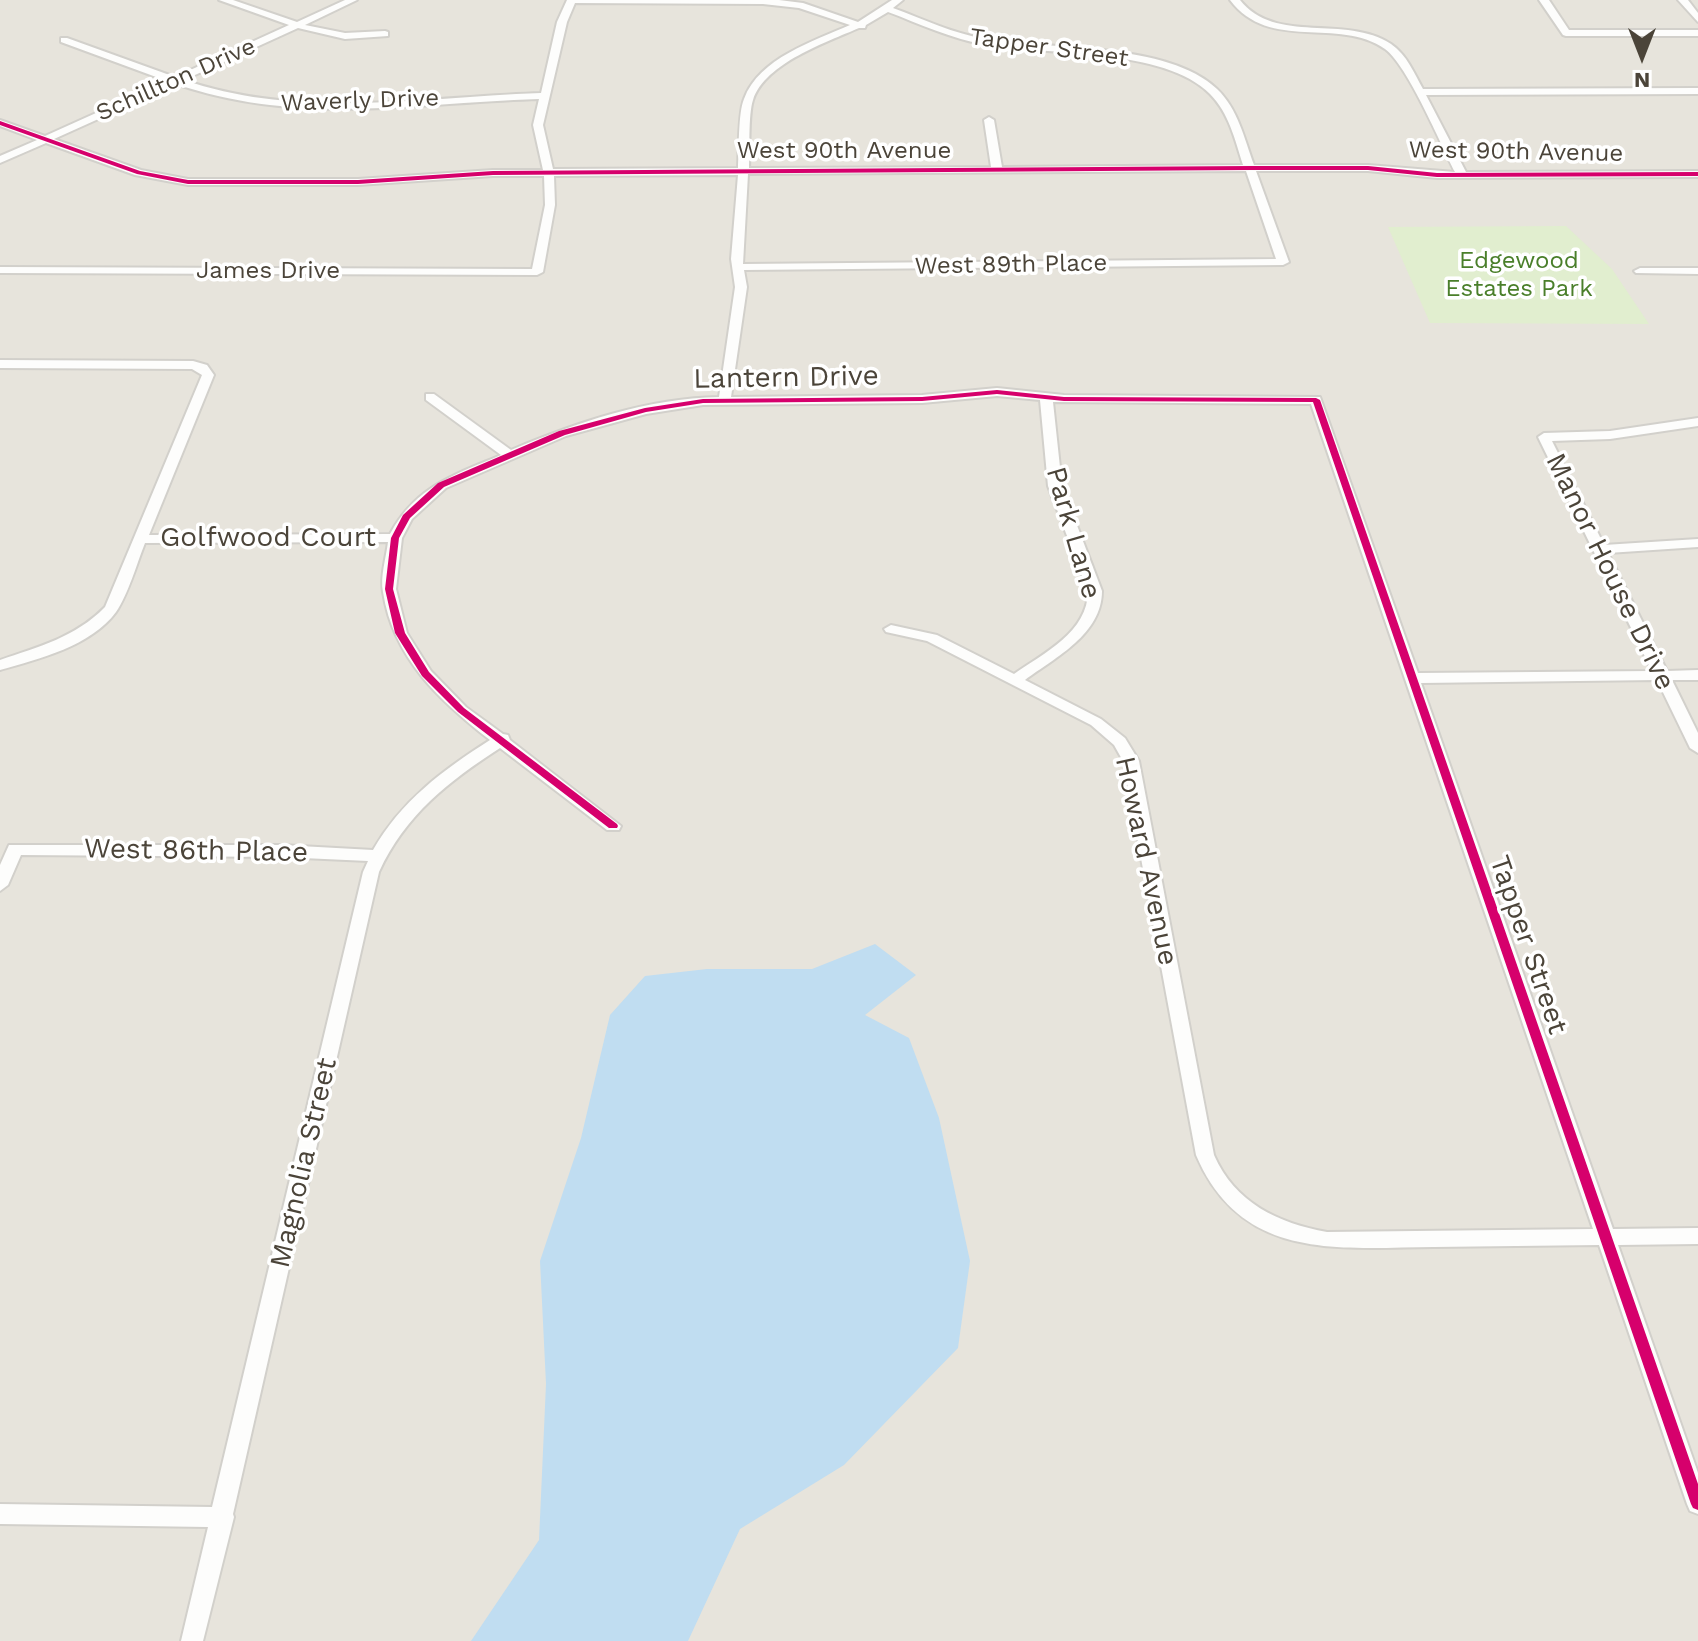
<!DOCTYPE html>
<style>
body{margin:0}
#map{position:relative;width:1698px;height:1641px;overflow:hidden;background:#f4f2ee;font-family:"Work Sans",sans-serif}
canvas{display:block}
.north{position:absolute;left:1602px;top:16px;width:80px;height:80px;-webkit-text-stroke:6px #fff;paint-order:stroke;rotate:180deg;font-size:22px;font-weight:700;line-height:32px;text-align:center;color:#4b4439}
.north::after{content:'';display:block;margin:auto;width:28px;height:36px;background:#4b4439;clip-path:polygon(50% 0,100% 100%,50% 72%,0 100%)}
</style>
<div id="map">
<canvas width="1698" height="1641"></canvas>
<div class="north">N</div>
</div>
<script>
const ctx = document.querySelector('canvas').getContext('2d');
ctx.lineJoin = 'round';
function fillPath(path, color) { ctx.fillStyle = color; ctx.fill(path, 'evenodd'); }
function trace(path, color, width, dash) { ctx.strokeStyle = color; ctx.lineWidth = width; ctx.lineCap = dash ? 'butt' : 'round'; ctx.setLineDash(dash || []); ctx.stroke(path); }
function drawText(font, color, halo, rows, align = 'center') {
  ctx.font = font + ' "Work Sans",sans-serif'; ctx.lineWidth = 7; ctx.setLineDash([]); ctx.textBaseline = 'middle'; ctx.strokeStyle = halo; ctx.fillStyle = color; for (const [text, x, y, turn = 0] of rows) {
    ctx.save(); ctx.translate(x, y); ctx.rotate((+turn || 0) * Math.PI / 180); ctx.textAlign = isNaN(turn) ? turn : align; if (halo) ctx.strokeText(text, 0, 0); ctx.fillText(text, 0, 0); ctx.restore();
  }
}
fillPath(new Path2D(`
 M0,0H1698V1641H0Z`), '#e7e4dc');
fillPath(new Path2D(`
 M1566,226L1612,269L1649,324L1430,323L1388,227Z`), '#e1eecf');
fillPath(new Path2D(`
 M875,944L916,975L865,1015L909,1038L939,1118L970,1261L958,1348L844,1465L740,1529L688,1641H471L539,1540L546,1384L540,1261L581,1138L610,1015L645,976L707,969H812Z`), '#c0ddf1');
const street = new Path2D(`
 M219,0H233L297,22L345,0H357L305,25L345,33L385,31L388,32V36L345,39L298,28L184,80C301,120 421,97 541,93L557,22L567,0H779L803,3L858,22L892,0H903L893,8C923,19 954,34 986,39C1050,50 1168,42 1217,89C1238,109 1244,138 1254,165H1368L1455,172C1440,143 1408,66 1385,49C1338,16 1270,53 1230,0H1240C1275,45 1346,14 1391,44C1407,55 1414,73 1423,89L1698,88V94L1426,95L1466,172L1698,171V177L1437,178L1368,171H1256L1289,262L1283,265L744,270L747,287L731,397L922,395L997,388L1064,395L1320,397L1418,673L1652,671L1538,437L1544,433L1610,431L1698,418V426L1610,439L1552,441L1604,545L1698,539V547L1608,553L1667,671L1698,670V680H1672L1698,733V753L1690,748L1657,680L1421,683L1613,1229L1698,1228V1244L1618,1245L1698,1473V1514L1690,1511L1687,1504L1599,1245C1543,1246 1488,1246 1433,1247C1337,1248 1241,1261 1196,1155L1123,761L1114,745L1091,725L927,641L886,632L884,629L891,625L937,635L1014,674C1044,653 1088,632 1088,591L1048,486L1040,400L997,396L922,403L703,405L646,414L566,436L446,488L412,519L402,538L396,589L407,633L431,671L466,707L503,734L508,735L510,740L621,826L619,830H607L500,748C449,781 405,815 379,872L233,1514L234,1517L203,1641H181L208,1527L0,1524V1504L212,1507L363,872L368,861L281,857L21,855L8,885L0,891V865L9,845H281L373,850C401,801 443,770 490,740C440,701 393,658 383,592C380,577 386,558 388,542L145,543C137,563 128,595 116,612C91,646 39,659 0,670V660C38,647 76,637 105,607L202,375L192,369L0,368V360L193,361L207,365L214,375L149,535L390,534C416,486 454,475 501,455L426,400V394H434L511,450C575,423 648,398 719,397L735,287L731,259L738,175L554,176L555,205L543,272L537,275L0,273V267L532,269L545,205L544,176H493L358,185H188L135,175L46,143L0,163V156L37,140L0,126V120L45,136L167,81L61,42V38H67L175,77L289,25ZM575,3L763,4L799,8L850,25C814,41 759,58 744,99C738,113 739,151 738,168L553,169L543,125L567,22ZM888,12C920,24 952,39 986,45C1047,55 1165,48 1210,94C1229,113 1235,140 1243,165L1002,167L994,120L989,117L984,120L991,167L749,168C750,151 748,115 753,100C765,63 827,42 859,28H865L866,25ZM176,84C299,126 413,103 539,99L533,125L543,170H493L358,179H188L141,170L54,139ZM1246,171L1276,259L743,264L748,174ZM1053,402L1311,404L1593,1229L1327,1232C1278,1223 1235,1203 1214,1155L1139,761L1125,738L1101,719L1025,680C1056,657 1102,634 1102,591L1062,486Z
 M1539,0H1549L1569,30H1698V36H1566L1563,35Z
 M1678,0H1688L1698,13V22Z
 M1640,268H1698V274L1636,273L1634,271Z`);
trace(street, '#d2d0cb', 4);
fillPath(street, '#fdfdfc');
fillPath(new Path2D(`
 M0,121L140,171L188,180H358L493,171L1251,166H1368L1437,173L1698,172V176L1437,177L1368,170H1251L493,175L358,184H188L137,174L0,125Z
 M997,390L1064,397L1316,398L1320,400L1698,1484V1510L1693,1508L1691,1504L1313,402L1064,401L997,394L922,401L703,403L646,412L565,435L444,487L410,518L399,538L393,589L405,633L429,672L464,708L617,824L618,826L617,828H609L458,712L422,676L395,633L385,589L391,538L403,515L438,483L559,431L645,408L703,399L922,397Z`), '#d6006c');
drawText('24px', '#4b4439', '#fff', [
 ["Tapper Street",1049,48,8],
 ["Schillton Drive",176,80,-24],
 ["Waverly Drive",360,101,-2],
 ["West 90th Avenue",844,151],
 ["West 90th Avenue",1516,152,1],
 ["West 89th Place",1011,265,-1],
 ["James Drive",268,271]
]);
drawText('24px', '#4a7f2a', '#fff', [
 ["Edgewood",1519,261],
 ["Estates Park",1519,289]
]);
drawText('28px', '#4b4439', '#fff', [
 ["Lantern Drive",786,378,-1],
 ["Park Lane",1073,533,74],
 ["Golfwood Court",268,538],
 ["Manor House Drive",1610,572,64],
 ["West 86th Place",196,851,1],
 ["Howard Avenue",1146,861,78],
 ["Tapper Street",1528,945,71],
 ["Magnolia Street",304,1163,-77]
]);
</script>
